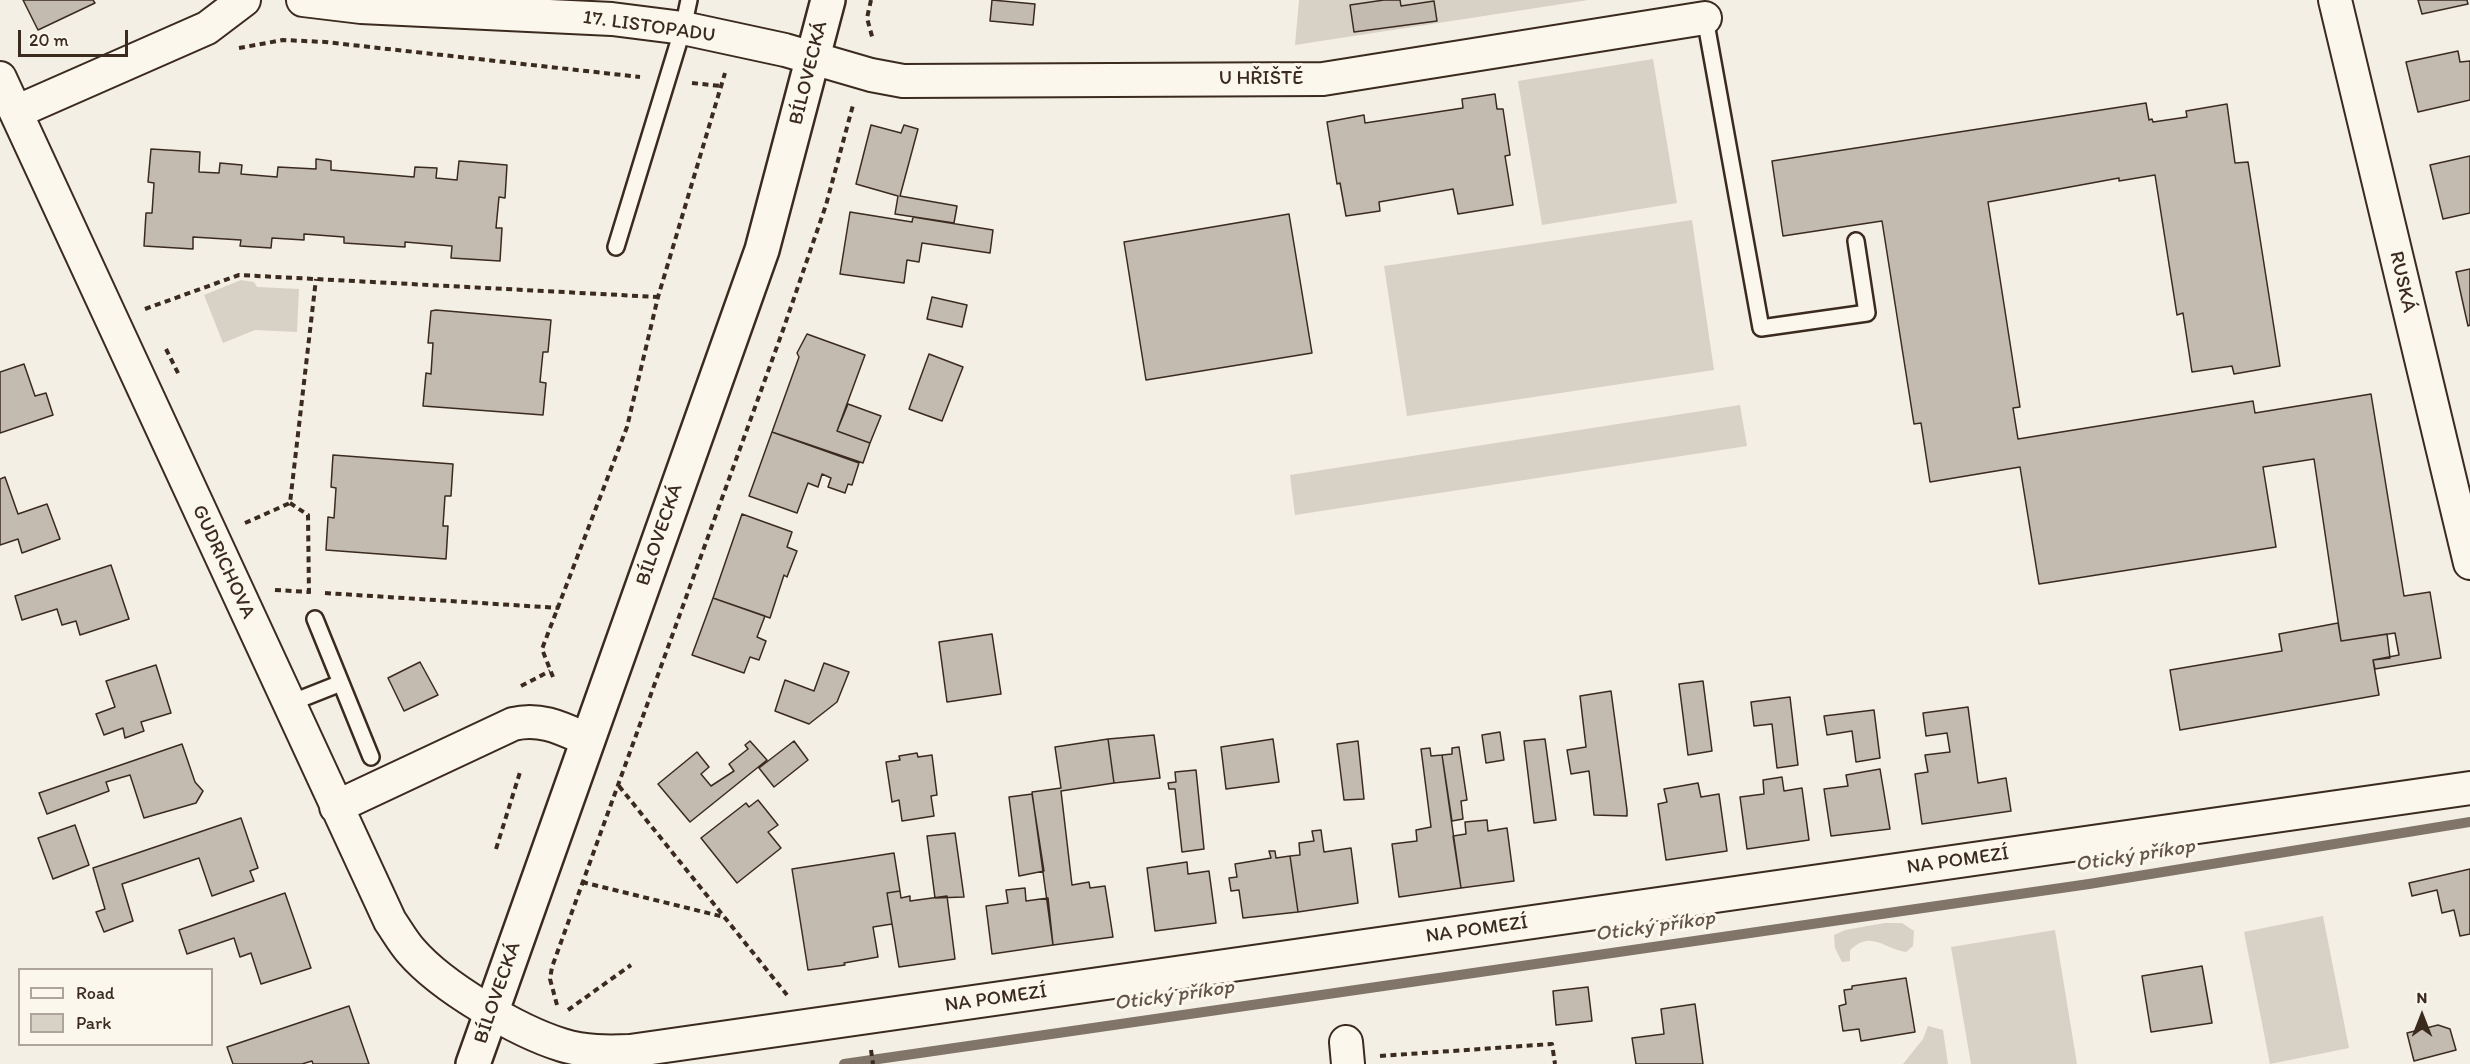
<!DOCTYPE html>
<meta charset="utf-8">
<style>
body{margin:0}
#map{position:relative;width:2470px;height:1064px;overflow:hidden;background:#f3efe4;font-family:Itim,sans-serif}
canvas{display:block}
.legend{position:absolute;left:18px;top:968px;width:195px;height:78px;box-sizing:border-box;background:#fbf7ec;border:2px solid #aea59a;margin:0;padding:8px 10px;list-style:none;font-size:18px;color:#3b2a1e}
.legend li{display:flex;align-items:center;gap:12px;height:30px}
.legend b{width:30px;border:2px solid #aea59a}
.north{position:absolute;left:2392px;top:986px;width:60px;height:60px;-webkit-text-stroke:4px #fbf7ec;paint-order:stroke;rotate:0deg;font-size:16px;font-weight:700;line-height:24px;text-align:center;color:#3b2a1e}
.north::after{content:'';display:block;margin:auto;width:21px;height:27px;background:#3b2a1e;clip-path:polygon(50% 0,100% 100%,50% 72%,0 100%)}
.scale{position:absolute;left:18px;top:30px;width:110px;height:27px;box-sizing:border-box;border:3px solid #3b2a1e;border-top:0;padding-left:8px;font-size:18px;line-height:21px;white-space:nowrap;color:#3b2a1e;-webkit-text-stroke:4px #fbf7ec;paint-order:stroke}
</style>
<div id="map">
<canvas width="2470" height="1064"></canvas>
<ul class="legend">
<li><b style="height:8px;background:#fbf7ec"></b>Road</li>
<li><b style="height:16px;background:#d8d1c6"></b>Park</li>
</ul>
<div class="north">N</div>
<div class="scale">20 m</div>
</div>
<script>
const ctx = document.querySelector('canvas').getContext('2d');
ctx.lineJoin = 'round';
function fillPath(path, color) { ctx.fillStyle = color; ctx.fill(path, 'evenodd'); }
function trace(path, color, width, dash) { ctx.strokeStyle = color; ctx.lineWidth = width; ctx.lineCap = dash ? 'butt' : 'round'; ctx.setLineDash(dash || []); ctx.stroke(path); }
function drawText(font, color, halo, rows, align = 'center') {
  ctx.font = font + ' Itim,sans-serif'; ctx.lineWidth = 6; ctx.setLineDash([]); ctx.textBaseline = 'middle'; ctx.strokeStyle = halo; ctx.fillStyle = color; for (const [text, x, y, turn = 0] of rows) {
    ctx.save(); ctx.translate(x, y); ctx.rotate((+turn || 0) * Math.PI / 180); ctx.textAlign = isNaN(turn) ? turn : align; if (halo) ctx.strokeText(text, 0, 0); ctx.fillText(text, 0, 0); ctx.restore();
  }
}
fillPath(new Path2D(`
 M1299,0H1588L1295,45Z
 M1653,59L1677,203L1542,225L1518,81Z
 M1692,220L1714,370L1407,416L1384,266Z
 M241,280L254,282L257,287L299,289L297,332L255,330L223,343L204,295Z
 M1740,405L1747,446L1295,515L1290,475Z
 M2323,916L2349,1048L2270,1064L2244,932Z
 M1885,923H1902L1914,931L1913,946L1906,952C1882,948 1872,930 1850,950V961L1842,962L1835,948L1834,935L1845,930Z
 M2055,930L2077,1064H1971L1951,947Z
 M1928,1026L1943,1030L1948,1064H1903L1923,1039Z`), '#d8d1c6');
trace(new Path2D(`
 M844,1064L2089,884L2470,822`), '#817468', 10);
const building = new Path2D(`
 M23,0H93L95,3L38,30Z
 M992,0L1035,4L1033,25L990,21Z
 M1384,0H1400L1401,6L1434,1L1437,21L1354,32L1350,5Z
 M2418,0H2467L2468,4L2422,14Z
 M2458,51L2460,62L2470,61V100L2418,112L2406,62Z
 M1495,94L1497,109H1503L1510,155L1505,156L1513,205L1458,214L1453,189L1379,202L1380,211L1346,216L1340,183L1337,184L1327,122L1364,115L1365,123L1463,108L1462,99Z
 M2146,103L2149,120L2152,119L2153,122L2187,117L2186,111L2227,104L2235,163L2248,162L2280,366L2234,374L2232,366L2192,372L2183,313L2177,315L2155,175L2119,181V178L1988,202L2020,407L2013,408L2018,439L2253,401L2255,413L2371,394L2404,596L2430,592L2441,658L2375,669L2373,660L2399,655L2395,633L2341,641L2314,459L2263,467L2276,547L2039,584L2020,467L1930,482L1921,423L1914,424L1882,221L1783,236L1772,161Z
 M871,125L901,133L904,125L918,129L900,196L957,206L954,223L895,214L898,196L856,184Z
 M151,149L200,152L199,172L219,173L220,163L242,165L241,174L277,177L278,167L316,169V159L331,161V170L414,177L415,167L437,168L436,178L457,180L459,161L507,165L505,198L499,197L496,228H502L500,261L451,258L452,246L405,242V247L344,243V237L304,234V240L272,238L271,248L240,246L241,240L193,237V249L144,246L146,213H152L154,183L148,182Z
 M2470,156V213L2443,219L2430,165Z
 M850,212L912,222L913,217L993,230L990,253L922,243L919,262L907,260L904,283L840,274Z
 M1289,214L1312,353L1146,380L1124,242Z
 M2470,269V325L2468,326L2456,272Z
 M932,297L967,305L962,327L927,319Z
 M436,310L551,320L548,352H543L540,382L546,383L543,415L423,406L426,373L431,374L433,343H428L431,311Z
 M807,334L865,355L837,431L870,443L863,463L772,432L799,357L797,353Z
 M929,354L963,367L942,421L909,409Z
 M24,364L35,396L46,393L53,415L0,433V372Z
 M848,404L881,416L870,443L837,431Z
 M772,432L859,463L852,485L848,484L845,493L828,487L831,478L822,474L818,487L808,483L797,513L749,496Z
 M333,455L453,464L451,496H445L443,526H448L446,559L326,550L328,517L334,518L336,488L331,487Z
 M5,477L18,514L47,504L60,539L22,553L18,539L0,545V479Z
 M742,514L792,532L787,547L797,551L787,577L784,575L770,618L713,598Z
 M111,565L129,619L80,635L76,621L62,625L57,609L22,620L15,596Z
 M713,598L765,616L757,637L766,641L759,660L750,657L744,673L692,655Z
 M2338,623L2341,641L2387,634L2390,658L2373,660L2379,695L2180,730L2170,670L2282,651L2279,634Z
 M992,634L1001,694L947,702L939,642Z
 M420,662L438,695L404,711L388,678Z
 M824,663L849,672L837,702L809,724L775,711L785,680L814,691Z
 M156,665L171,713L141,722L144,731L125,738L123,728L104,735L96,714L115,707L106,681Z
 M1703,681L1712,751L1688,755L1679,684Z
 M1611,691L1627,810V816L1594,815L1589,771L1571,774L1567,750L1586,747L1580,696Z
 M1790,697L1798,765L1777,768L1772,724L1754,726L1751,702Z
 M1968,707L1978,783L2006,778L2011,811L1922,824L1915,774L1928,772L1925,755L1950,752L1947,733L1926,736L1923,713Z
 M1874,710L1880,758L1856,762L1852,731L1827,735L1824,716Z
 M1500,732L1504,760L1486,763L1482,735Z
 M1154,735L1160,778L1114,783L1108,739Z
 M1108,739L1114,783L1061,791L1072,885L1089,882L1090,888L1105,886L1113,937L1053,945L1032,792L1061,788L1055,747Z
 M1273,739L1279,782L1226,789L1221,747Z
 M1545,739L1556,820L1534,823L1524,741Z
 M750,741L767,760L690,822L658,784L697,752L709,767L701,774L711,786L734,771L729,764L748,749L745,745Z
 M794,741L808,760L774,787L759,768Z
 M1358,741L1364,799L1344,800L1337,744Z
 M182,744L195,782L203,791L196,803L144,818L130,775L106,782L109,791L47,814L39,793Z
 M1459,747L1467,800L1461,801L1463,819L1452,821L1442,755L1452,754V748Z
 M1430,748L1431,756L1442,755L1461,888L1399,897L1392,844L1417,841L1416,830L1431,827L1421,749Z
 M917,753L918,757L932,755L937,795L931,796L934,816L902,821L899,800L892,802L886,762L900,760L899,756Z
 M1880,769L1890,829L1831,836L1824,789L1848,786L1846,775Z
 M1196,770L1204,849L1182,852L1175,789H1169L1168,783L1176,782L1175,772Z
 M1782,777L1784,791L1802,788L1809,840L1747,849L1740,797L1764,794L1763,780Z
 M1698,783L1701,797L1719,794L1727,851L1666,860L1658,804L1667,802L1664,789Z
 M1032,794L1044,871L1019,876L1009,797Z
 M758,800L778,825L768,832L781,848L737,883L701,838L746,803L749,807Z
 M241,818L258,868L250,871L254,881L212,896L199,858L122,884L133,921L104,932L96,912L105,909L93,868Z
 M1487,820L1488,831L1507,828L1514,881L1461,888L1453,836L1466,834L1465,822Z
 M75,825L89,865L53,879L38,838Z
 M1321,830L1324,852L1351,848L1358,903L1298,912L1290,856L1300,855L1299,843L1314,841L1312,831Z
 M955,833L964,897L935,898L927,836Z
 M1269,851H1275L1276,858L1290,856L1298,912L1243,918L1239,890L1231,891L1229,878L1237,877L1235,864L1271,858Z
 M894,853L900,891L887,893L892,924L873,927L878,957L844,963L845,965L808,970L792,869Z
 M1187,862L1188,874L1209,871L1216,923L1155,931L1147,868Z
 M2470,869V934L2460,936L2454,910L2442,913L2437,890L2412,896L2409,883Z
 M1025,888L1026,901L1048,898L1053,945L992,954L986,906L1008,903L1006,890Z
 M900,891L901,898L910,896V901L947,896L955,959L899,967L887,893Z
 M285,893L311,968L261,984L251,953L240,957L234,938L187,954L179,930Z
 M2202,966L2212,1023L2151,1032L2142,976Z
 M1906,978L1915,1032L1861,1041L1859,1029L1843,1031L1839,1006L1846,1004L1844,990L1852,989V986Z
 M1588,987L1592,1021L1556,1025L1553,991Z
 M1695,1004L1703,1064H1636L1632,1038L1664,1034L1661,1009Z
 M349,1006L369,1064H313L312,1061L302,1064H233L227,1047Z
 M2438,1025L2450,1029L2456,1050L2414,1061L2407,1033Z`);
fillPath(building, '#c3bbb0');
trace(building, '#3b2a1e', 1.5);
const lane = new Path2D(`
 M1705,18L1761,328L1867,313L1856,241
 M616,247L683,28L689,0
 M315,619L371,757
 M288,704L341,683`);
const street = new Path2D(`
 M303,0L361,7L612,19L683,28L785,50L871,75L903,81L1323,79L1705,18
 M2335,0L2470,563
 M0,78L390,921C397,931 403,942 411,951C442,987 517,1031 562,1045C585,1052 607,1052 630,1051L2470,788
 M16,112L207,28L244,0
 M336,807L513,724C541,717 563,729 588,740
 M1346,1042L1348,1064`);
const secondary = new Path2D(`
 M473,1064L762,250L828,0`);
trace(lane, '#3b2a1e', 20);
trace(street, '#3b2a1e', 36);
trace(secondary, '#3b2a1e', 38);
trace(new Path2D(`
 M871,0L867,18L873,40
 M239,48L283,40L325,42L640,77
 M692,83L721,86
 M145,309L239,275L658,297
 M166,349L180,377
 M290,503L308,515L309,595
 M245,523L290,503L316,279
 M275,590L309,592
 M325,593L559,608
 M553,677L542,649L627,427L658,297L725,73
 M521,686L550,671
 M619,786L787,995
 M496,849L521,769
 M582,882L724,917
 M557,1005L550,979L552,967L783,330L826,205L853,105
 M568,1010L631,965
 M871,1050L873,1064
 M1380,1056L1552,1044L1555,1064`), '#3b2a1e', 4, [6, 4.5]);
trace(lane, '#fbf7ec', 15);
trace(street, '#fbf7ec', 32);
trace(secondary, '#fbf7ec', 33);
drawText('20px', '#3b2a1e', '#fbf7ec', [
 ["17. LISTOPADU",649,27,8],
 ["BÍLOVECKÁ",809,73,-76],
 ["U HŘIŠTĚ",1261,79],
 ["RUSKÁ",2402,282,77],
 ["BÍLOVECKÁ",660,535,-71],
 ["GUDRICHOVA",223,562,65],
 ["NA POMEZÍ",1958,861,-8],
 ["NA POMEZÍ",1477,930,-8],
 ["BÍLOVECKÁ",498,993,-71],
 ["NA POMEZÍ",996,999,-8]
]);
drawText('italic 21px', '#645549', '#fbf7ec', [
 ["Otický příkop",2135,856,-9],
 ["Otický příkop",1655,927,-8],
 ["Otický příkop",1174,996,-8]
]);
</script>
